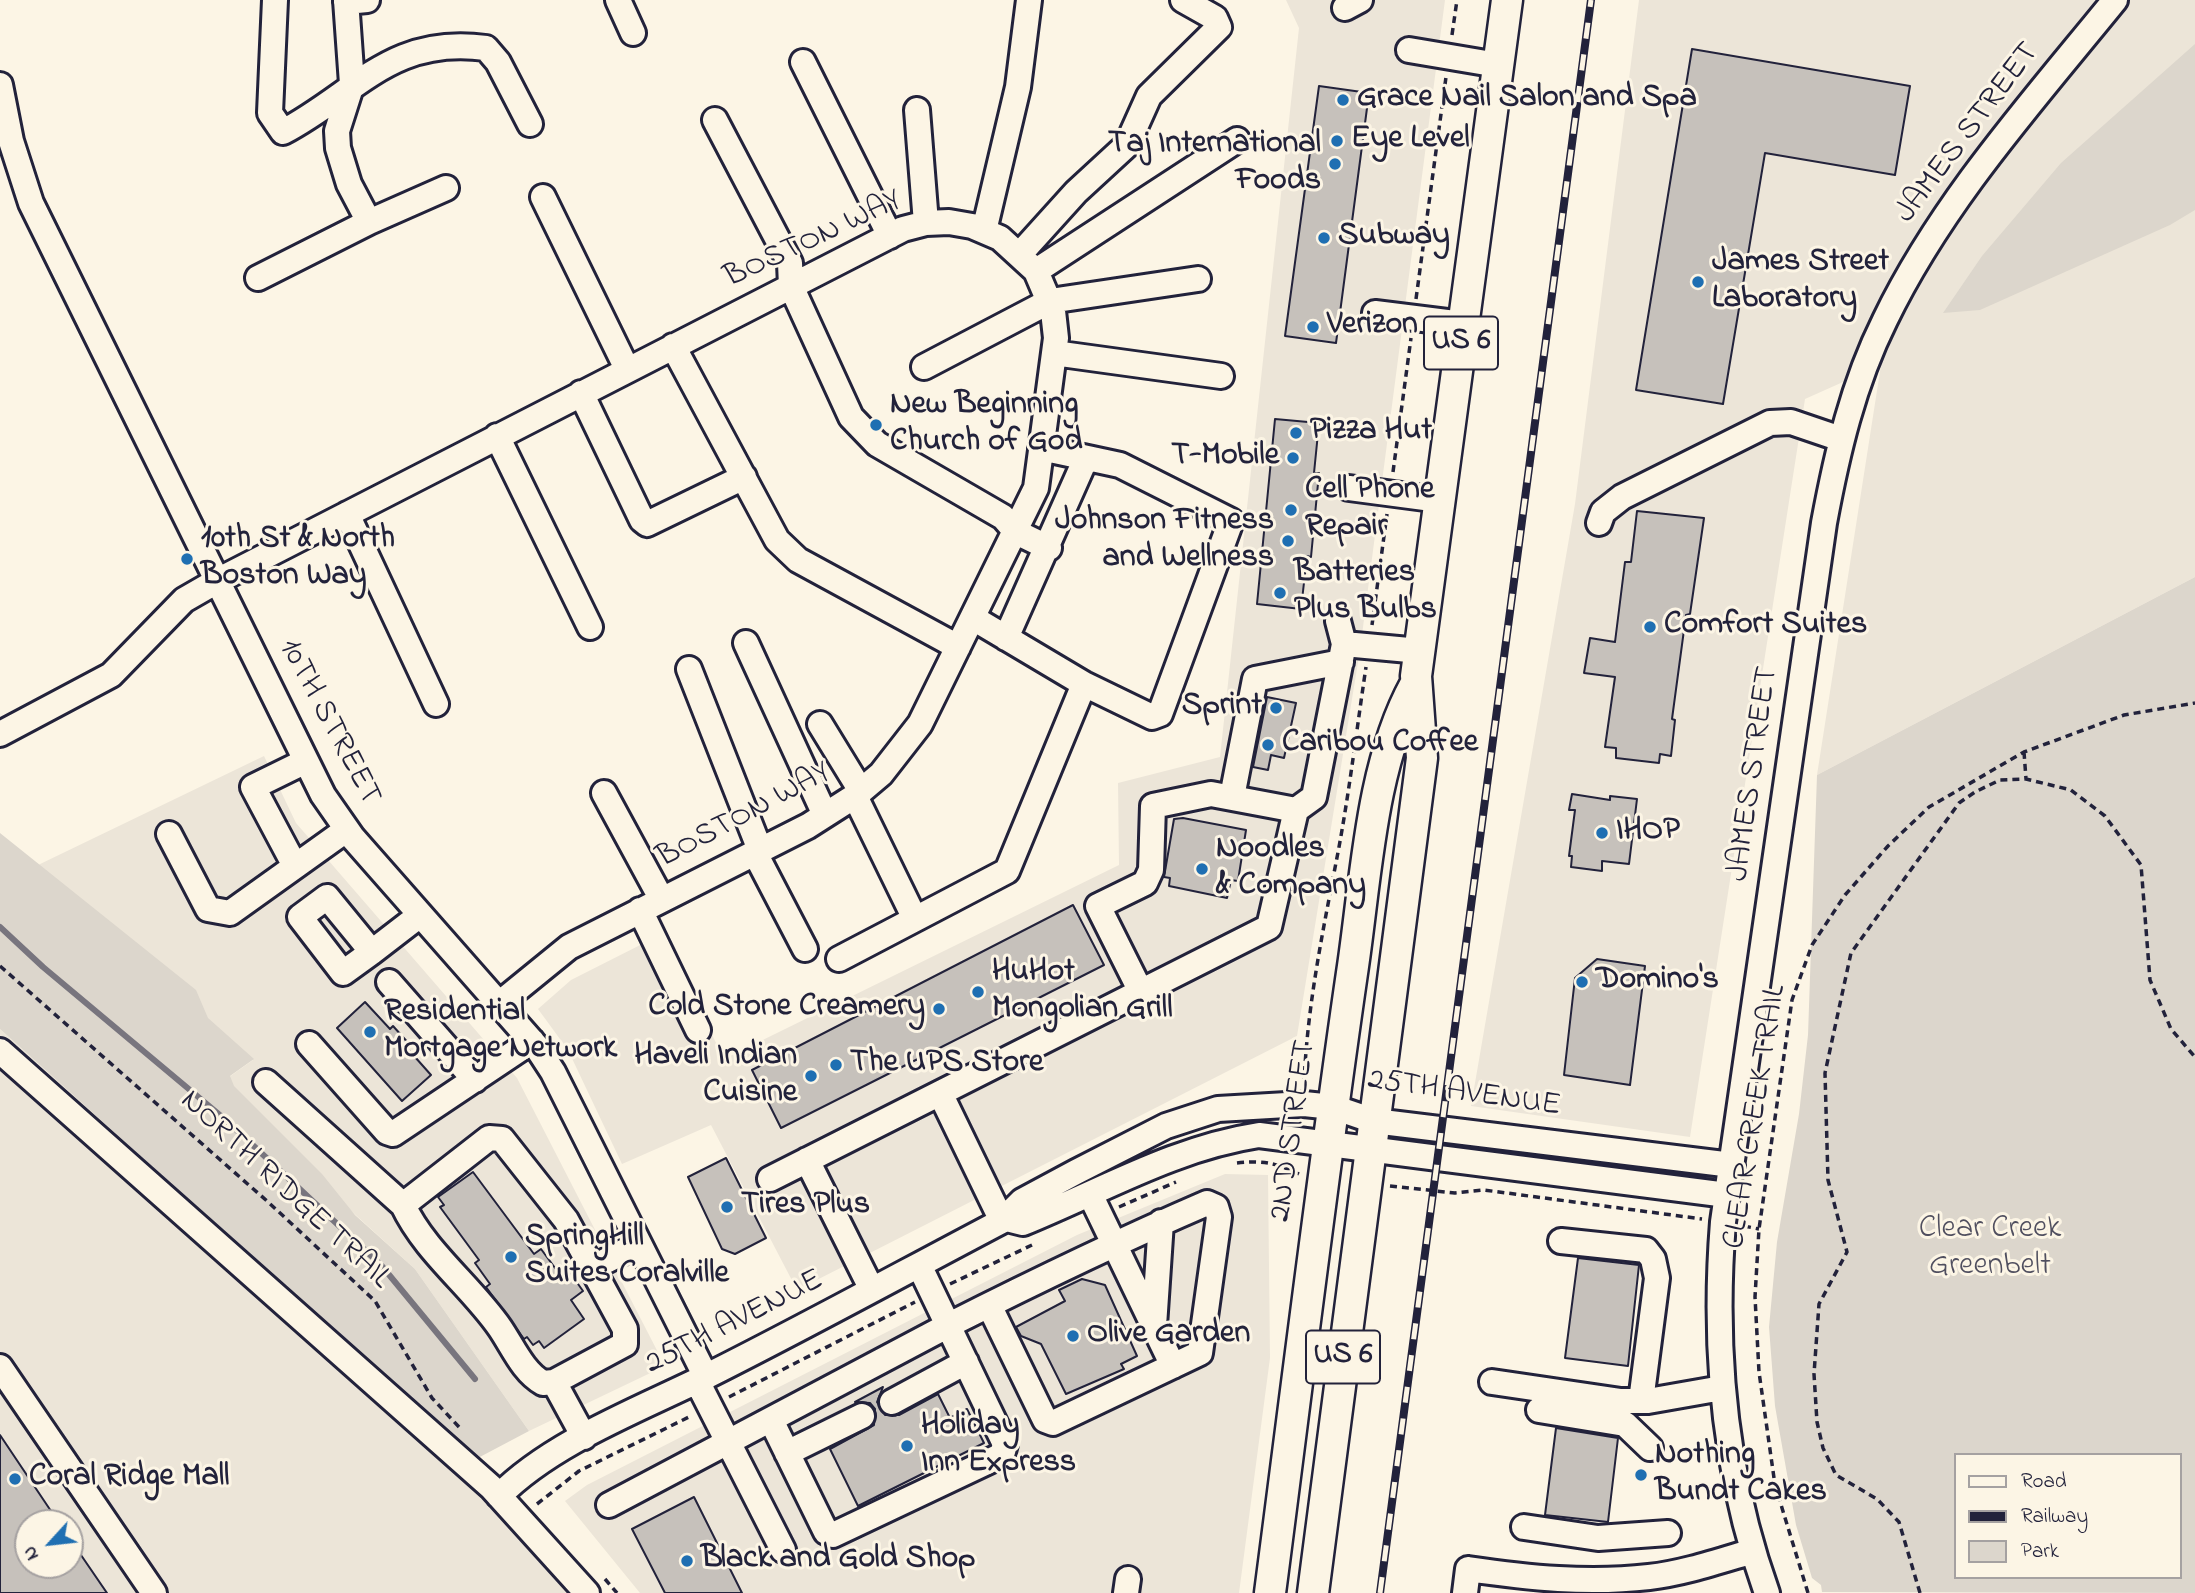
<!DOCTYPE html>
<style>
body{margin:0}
#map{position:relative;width:2195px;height:1593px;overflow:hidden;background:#fcf5e5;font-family:"Indie Flower",sans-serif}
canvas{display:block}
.legend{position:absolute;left:1954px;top:1453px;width:228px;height:126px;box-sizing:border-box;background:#fcf5e5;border:2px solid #a5a1a1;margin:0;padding:9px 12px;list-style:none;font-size:21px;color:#22223b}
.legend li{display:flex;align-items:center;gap:14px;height:35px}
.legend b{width:35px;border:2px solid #a5a1a1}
.north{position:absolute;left:14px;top:1509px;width:70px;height:70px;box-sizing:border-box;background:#fcf5e5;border:2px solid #a5a1a1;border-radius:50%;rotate:243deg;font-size:19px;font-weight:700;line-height:28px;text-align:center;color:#22223b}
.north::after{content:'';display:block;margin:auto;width:24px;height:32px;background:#1f6fb2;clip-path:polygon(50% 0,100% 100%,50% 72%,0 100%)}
</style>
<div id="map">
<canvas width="2195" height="1593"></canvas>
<ul class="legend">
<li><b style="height:9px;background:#fcf5e5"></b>Road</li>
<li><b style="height:9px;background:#22223b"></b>Railway</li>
<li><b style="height:19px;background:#dcd6cc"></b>Park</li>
</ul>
<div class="north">N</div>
</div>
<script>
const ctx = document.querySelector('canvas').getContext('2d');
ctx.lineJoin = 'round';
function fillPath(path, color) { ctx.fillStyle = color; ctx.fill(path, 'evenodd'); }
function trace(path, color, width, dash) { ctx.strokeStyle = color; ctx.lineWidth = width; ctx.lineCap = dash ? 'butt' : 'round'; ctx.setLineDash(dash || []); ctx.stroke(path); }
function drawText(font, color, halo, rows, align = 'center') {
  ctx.font = font + ' "Indie Flower",sans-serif'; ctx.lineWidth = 6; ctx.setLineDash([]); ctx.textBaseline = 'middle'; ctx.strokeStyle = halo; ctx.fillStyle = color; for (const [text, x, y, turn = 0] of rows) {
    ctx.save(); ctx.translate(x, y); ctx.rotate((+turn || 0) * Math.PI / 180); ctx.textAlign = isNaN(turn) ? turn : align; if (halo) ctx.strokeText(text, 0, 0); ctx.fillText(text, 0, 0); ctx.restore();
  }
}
fillPath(new Path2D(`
 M1286,0H1445L1360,650L1297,1036L797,1290L711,1125L622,1164L568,1050L538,1009L571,980L662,934L724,1059L1119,865L1118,783L1220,757L1299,28Z
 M1639,0H2195V577L1817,775L1881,365L1805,399L1690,1137L1471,1106L1575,504Z
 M264,756L296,823L517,1078L665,1366L529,1431L415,1269L215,1087L253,1060L36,866Z
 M0,1029L496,1477L530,1511L594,1593H0ZM28,1523H70V1565H28Z
 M1225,1174L1268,1175L1270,1358L1239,1593H640L565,1501L587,1485L1077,1235Z`), '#ece5d8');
fillPath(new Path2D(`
 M2195,44V210L2170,225L1980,310L1943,313L1982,256L2061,163Z
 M2195,577V1593L1822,1592L1821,1585L1812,1578L1796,1525L1775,1406L1769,1327L1777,1242L1799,1114L1808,1035L1817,775ZM1955,1455H2179V1577H1955Z
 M0,833L196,990L208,1018L254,1059L230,1076L234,1086L322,1174L355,1215L415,1269L529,1431L476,1459L0,1029Z`), '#dcd6cc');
trace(new Path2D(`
 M0,927L43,967L227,1121L381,1265L475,1379`), '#78757e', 6);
const building = new Path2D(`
 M1692,49L1910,86L1895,175L1765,153L1723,404L1636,390Z
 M1319,86L1369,93L1336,343L1285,336Z
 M1275,419L1319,423L1314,473H1319L1311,557L1307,556L1301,609L1257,604Z
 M1637,511L1704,518L1690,614L1686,615L1672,719L1675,720L1671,756L1660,754L1659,763L1616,758V748L1605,747L1615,677L1584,673L1590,638L1615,642L1625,562H1631Z
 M1267,697L1296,703L1284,758L1271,755L1268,770L1253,767Z
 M1572,794L1610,800V796L1637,799L1629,864L1602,861V871L1571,867L1572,856H1569L1575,810H1569Z
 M1183,818L1246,830L1238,881L1231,880L1227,898L1169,886L1170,878L1164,877L1174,819Z
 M1073,905L1104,965L781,1128L752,1070Z
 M1597,959L1645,966L1630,1085L1564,1075L1575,978Z
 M365,1002L390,1029L393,1026L402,1036L410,1045L407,1048L431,1075L402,1101L337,1028Z
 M726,1158L766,1238L735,1254L722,1249L688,1177Z
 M473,1172L534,1254L541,1249L558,1272L566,1267L583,1291L571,1300L584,1319L544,1348L539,1341L533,1345L527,1337L524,1339L486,1287L490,1284L475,1263L479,1260L440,1207L444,1205L438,1197Z
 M1578,1258L1639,1265L1628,1366L1565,1358Z
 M1082,1279L1105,1285L1137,1356L1121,1364L1124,1369L1066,1394L1041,1344L1021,1336L1016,1327L1065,1301L1059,1290Z
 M883,1387L877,1402L885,1415H899L938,1394L950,1418L967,1409L984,1443L858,1506L830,1449L874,1425L875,1409L870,1403L855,1402Z
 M1556,1428L1618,1438L1608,1522L1545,1515Z
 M0,1435L59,1523H28V1565H70V1539L107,1593H0Z
 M694,1497L742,1593H665L632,1529Z`);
fillPath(building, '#c6c1bb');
trace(building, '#22223b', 2);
const minor = new Path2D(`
 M275,0L270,113L283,132C357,93 391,35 486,48L498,62L530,124
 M346,0L352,84L337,131L338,148L349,184L369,222
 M618,0L633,33
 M346,2L367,0
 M1345,8L1360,0
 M1409,50L1498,65
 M803,62L890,236
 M0,85L11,141L31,203L323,795L353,838L536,1046L553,1072L706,1377
 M917,110L926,223
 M715,120L790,263L791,286L851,417L877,444L1003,517L1016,532L1049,548
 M543,197L627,369
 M984,231L1018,87L1029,0
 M1020,254L1076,192L1127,145L1149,96L1219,27L1215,18L1183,0
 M1036,271L1237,140
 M258,278L369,222L446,188
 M1375,313L1463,324
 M673,346L777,540L798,560L958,647
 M1054,353L1221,376
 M924,367L1050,301L1198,279
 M581,393L642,520L647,524L744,477
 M497,436L590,627
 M1349,488L1440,500
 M347,514L436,704
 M1599,523L1603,512L1622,497L1770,423L1791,422L1841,439
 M973,618L1084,684L1152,717L1160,714L1231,521L1120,465L1041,448
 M1006,638L1086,458
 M746,643L825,815
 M1344,644L1420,651
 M689,669L760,850
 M820,724L861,791
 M0,734L111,675L184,600L217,581L903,229L926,223L949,222L972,226L1000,238L1036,271L1053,311L1056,338L1036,488L920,724L881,774L855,796L808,826L569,947L499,1004
 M604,793L662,900
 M855,796L915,919
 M1232,797L1255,679L1341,662
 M169,834L208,909L230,913L346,830
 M755,853L805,949
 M295,866L253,787L306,761
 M640,910L698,1030
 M372,952L343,973L300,917L327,897L372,952L420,915
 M839,959L1007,871L1084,684
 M389,982L475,1080
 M1141,992L1098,906L1145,883L1151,870L1153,806L1211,794L1296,810
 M309,1044L387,1132L393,1134L532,1041
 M0,1051L491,1487L587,1593
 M266,1082L403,1205L489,1138L502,1139L566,1220L625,1329V1344L554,1382L584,1437
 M940,1093L1002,1221
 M807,1160L872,1290
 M770,1179L1269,927L1296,810L1314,797L1344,644L1338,621
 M1090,1194L1173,1366
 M403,1205C425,1252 471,1286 500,1328C513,1347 523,1372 543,1383L554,1382
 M1007,1219L1023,1223C1102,1191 1174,1148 1259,1135L1727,1195
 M1561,1241L1646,1250L1653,1259L1657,1278L1641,1401
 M592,1268L639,1244
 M1154,1326L1161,1222
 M0,1367L154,1593
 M697,1381L783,1550
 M1492,1382L1621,1401H1648L1722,1388
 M892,1402L966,1362
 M1539,1410L1625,1424L1650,1448
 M771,1420L826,1532L833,1535L1002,1455L1005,1444L919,1265
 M787,1453L862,1416
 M499,1496C551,1443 638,1410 705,1377C805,1327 903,1273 1002,1221L1022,1201L1076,1172L1166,1126L1218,1109L1304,1104L1333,1107L1374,1121L1732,1165
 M609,1505L949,1325C1034,1282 1119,1241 1207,1203L1216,1207L1219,1217L1200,1353L1053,1423L1045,1420L989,1305
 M1524,1527L1598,1538L1668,1533
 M1126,1593L1128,1579
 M1465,1593L1468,1569C1529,1578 1588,1584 1649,1577C1684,1573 1719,1561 1753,1551
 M1767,1593C1724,1474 1713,1348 1723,1222L1824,523C1837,453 1853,384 1885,320C1942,202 2033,101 2115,0`);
const major = new Path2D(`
 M1270,1593C1297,1386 1322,1179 1352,973C1366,881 1370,767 1415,685
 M1313,1593L1422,758L1416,676L1507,0`);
trace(minor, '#22223b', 30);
trace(major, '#22223b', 35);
trace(new Path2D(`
 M1452,35L1457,0
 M1416,299L1446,77
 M1393,472L1411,338
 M1372,625L1387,514
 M2024,752L2026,779
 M0,966L267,1201L375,1301L432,1398L459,1427
 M1304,1085C1307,1004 1324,926 1339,847C1350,787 1357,727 1366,667
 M1237,1163C1263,1160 1276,1163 1299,1174
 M1390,1186L1455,1193L1484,1190L1702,1219
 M1119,1207L1176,1182
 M1744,1226L1759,1229
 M950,1284L1032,1245
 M729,1397L915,1302
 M537,1504L579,1471L691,1416
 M605,1579L617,1593
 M1808,1593L1775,1485L1759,1372L1755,1297L1759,1229L1792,1000L1812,945L1845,895L1888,846L1929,807L2024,752L2124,715L2195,703
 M1920,1593L1899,1522L1877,1499L1836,1475L1823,1448L1817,1422L1814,1374L1819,1304L1847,1252L1828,1180L1825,1073L1851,953L1959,803L1975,792L2000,780L2026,779L2071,790L2105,816L2141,865L2150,980L2171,1029L2195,1057`), '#22223b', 3.5, [7, 5]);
trace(minor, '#fcf5e5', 24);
trace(major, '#fcf5e5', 30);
const rail = new Path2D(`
 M1380,1593L1591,0`);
trace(rail, '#22223b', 8);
trace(rail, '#fcf5e5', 5, [16]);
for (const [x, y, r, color] of [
 [1343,100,7,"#1f6fb2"],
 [1337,141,7,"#1f6fb2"],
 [1335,164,7,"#1f6fb2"],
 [1324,238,7,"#1f6fb2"],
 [1698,282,7,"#1f6fb2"],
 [1313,327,7,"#1f6fb2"],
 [876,425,7,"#1f6fb2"],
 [1296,433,7,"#1f6fb2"],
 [1293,458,7,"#1f6fb2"],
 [1291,510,7,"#1f6fb2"],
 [1288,541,7,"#1f6fb2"],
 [187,559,7,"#1f6fb2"],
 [1280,593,7,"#1f6fb2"],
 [1650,627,7,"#1f6fb2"],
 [1276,708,7,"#1f6fb2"],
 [1268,745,7,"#1f6fb2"],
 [1602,833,7,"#1f6fb2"],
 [1202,869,7,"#1f6fb2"],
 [1582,982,7,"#1f6fb2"],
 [978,992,7,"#1f6fb2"],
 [939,1009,7,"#1f6fb2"],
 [370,1032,7,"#1f6fb2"],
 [836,1065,7,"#1f6fb2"],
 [811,1076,7,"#1f6fb2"],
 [727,1207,7,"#1f6fb2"],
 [511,1257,7,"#1f6fb2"],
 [1073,1336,7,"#1f6fb2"],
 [907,1446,7,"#1f6fb2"],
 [1641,1475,7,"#1f6fb2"],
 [15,1479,7,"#1f6fb2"],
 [687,1561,7,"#1f6fb2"]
]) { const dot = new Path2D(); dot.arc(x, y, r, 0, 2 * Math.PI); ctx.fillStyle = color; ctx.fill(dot); trace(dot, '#fcf5e5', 2.5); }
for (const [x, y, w] of [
 [1461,343,74],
 [1343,1357,74]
]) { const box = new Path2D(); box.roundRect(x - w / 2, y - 26.5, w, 53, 5); ctx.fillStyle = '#fcf5e5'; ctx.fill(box); trace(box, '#22223b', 2); }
drawText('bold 30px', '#22223b', null, [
 ["US 6",1461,343],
 ["US 6",1343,1357]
]);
drawText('bold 32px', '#22223b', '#fcf5e5', [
 ["Grace Nail Salon and Spa",1357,100],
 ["Eye Level",1351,141],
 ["Taj International",1321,146,"right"],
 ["Foods",1321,183,"right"],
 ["Subway",1338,238],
 ["James Street",1712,264],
 ["Laboratory",1712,301],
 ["Verizon",1327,327],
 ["New Beginning",890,407],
 ["Church of God",890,444],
 ["Pizza Hut",1310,433],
 ["T-Mobile",1279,458,"right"],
 ["Cell Phone",1305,492],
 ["Repair",1305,529],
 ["Johnson Fitness",1274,523,"right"],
 ["and Wellness",1274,560,"right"],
 ["10th St & North",201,541],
 ["Boston Way",201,578],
 ["Batteries",1294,575],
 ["Plus Bulbs",1294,612],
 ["Comfort Suites",1664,627],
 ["Sprint",1262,708,"right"],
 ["Caribou Coffee",1282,745],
 ["IHOP",1616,833],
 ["Noodles",1216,851],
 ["& Company",1216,888],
 ["HuHot",992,974],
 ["Mongolian Grill",992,1011],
 ["Domino's",1596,982],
 ["Cold Stone Creamery",925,1009,"right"],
 ["Residential",384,1014],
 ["Mortgage Network",384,1051],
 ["Haveli Indian",797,1058,"right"],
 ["Cuisine",797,1095,"right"],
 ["The UPS Store",850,1065],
 ["Tires Plus",741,1207],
 ["SpringHill",525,1239],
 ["Suites Coralville",525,1276],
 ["Olive Garden",1087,1336],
 ["Holiday",921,1428],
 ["Inn Express",921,1465],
 ["Nothing",1655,1457],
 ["Bundt Cakes",1655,1494],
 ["Coral Ridge Mall",29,1479],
 ["Black and Gold Shop",701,1561]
], 'left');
drawText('32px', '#22223b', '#fcf5e5', [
 ["JAMES STREET",1969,134,-53],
 ["BOSTON WAY",814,241,-25],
 ["10TH STREET",328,723,62],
 ["JAMES STREET",1755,774,-82],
 ["BOSTON WAY",745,817,-28],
 ["25TH AVENUE",1464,1095,8],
 ["CLEAR CREEK TRAIL",1757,1117,-81],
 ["2ND STREET",1295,1131,-82],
 ["NORTH RIDGE TRAIL",284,1191,43],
 ["25TH AVENUE",735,1324,-27]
]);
drawText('32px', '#504f5f', '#fcf5e5', [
 ["Clear Creek",1990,1231],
 ["Greenbelt",1990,1268]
]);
</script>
